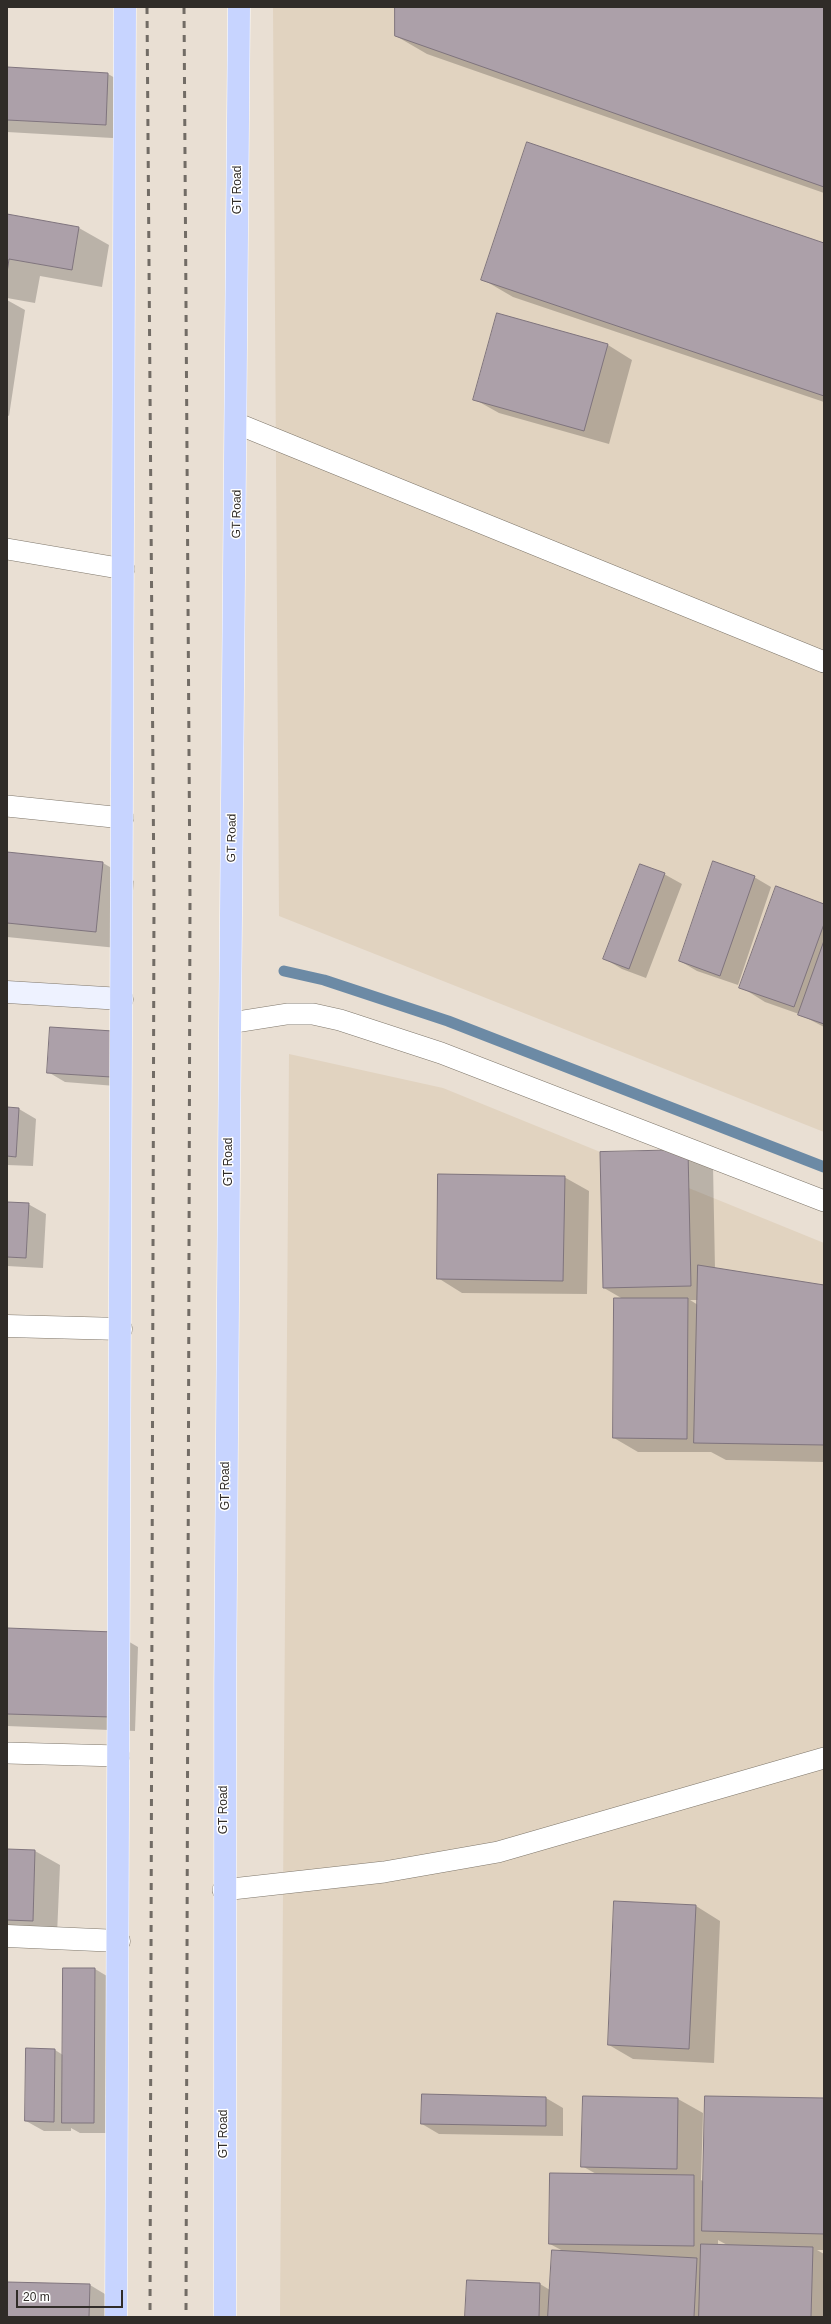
<!DOCTYPE html>
<style>
body{margin:0}
#map{position:relative;width:831px;height:2324px;overflow:hidden;background:#e9dfd3;font-family:Helvetica,sans-serif}
canvas{display:block}
.frame{position:absolute;inset:0;border:8px solid #302c28;pointer-events:none}
.scale{position:absolute;left:16px;top:2290px;width:107px;height:18px;box-sizing:border-box;border:2px solid #302c28;border-top:0;padding-left:5px;font-size:12px;line-height:14px;white-space:nowrap;color:#302c28;-webkit-text-stroke:3px #fff;paint-order:stroke}
</style>
<div id="map">
<canvas width="831" height="2324"></canvas>
<div class="frame"></div>
<div class="scale">20 m</div>
</div>
<script>
const ctx = document.querySelector('canvas').getContext('2d');
ctx.lineJoin = 'round';
function fillPath(path, color) { ctx.fillStyle = color; ctx.fill(path, 'evenodd'); }
function trace(path, color, width, dash) { ctx.strokeStyle = color; ctx.lineWidth = width; ctx.lineCap = dash ? 'butt' : 'round'; ctx.setLineDash(dash || []); ctx.stroke(path); }
function drawText(font, color, halo, rows, align = 'center') {
  ctx.font = font + ' Helvetica,sans-serif'; ctx.lineWidth = 3; ctx.setLineDash([]); ctx.textBaseline = 'middle'; ctx.strokeStyle = halo; ctx.fillStyle = color; for (const [text, x, y, turn = 0] of rows) {
    ctx.save(); ctx.translate(x, y); ctx.rotate((+turn || 0) * Math.PI / 180); ctx.textAlign = isNaN(turn) ? turn : align; if (halo) ctx.strokeText(text, 0, 0); ctx.fillText(text, 0, 0); ctx.restore();
  }
}
fillPath(new Path2D(`
 M273,7H824V1132L279,916Z
 M289,1054L443,1088L824,1243V2317H280Z`), '#e1d3c0');
fillPath(new Path2D(`
 M7,7H8L7,28Z
 M396,7H824V193L427,54L396,36Z
 M7,68L108,74L133,88L130,139L7,132Z
 M7,215L79,228L109,245L102,287L40,276L35,303L7,298Z
 M824,244V402L513,297L482,279Z
 M7,300L25,310L9,416L7,415Z
 M497,314L608,345L632,360L609,444L499,413L474,399Z
 M7,853L103,863L134,881L127,949L7,937Z
 M664,874L682,884L646,978L622,969L605,959Z
 M754,877L771,887L738,985L697,971L680,961Z
 M824,905V1027L799,1014L765,1002L741,987Z
 M113,1032L128,1087L65,1082L48,1072Z
 M7,1108L19,1109L36,1119L33,1166L7,1165Z
 M688,1151L713,1165L715,1269L824,1286V1462L726,1460L711,1452H638L614,1438L623,1299L604,1288ZM690,1300H698V1305Z
 M564,1177L589,1191L587,1294L462,1293L438,1278Z
 M7,1203L28,1204L46,1214L43,1268L7,1266Z
 M7,1629L114,1633L138,1647L135,1731L7,1726Z
 M7,1850L35,1851L60,1865L57,1935L7,1933Z
 M696,1906L720,1921L714,2063L633,2059L609,2045Z
 M95,1969L112,1979L111,2133H80L71,2128V2131H44L26,2121L55,2050L63,2055Z
 M423,2095L546,2098L563,2108V2136L439,2134L422,2124Z
 M584,2097L678,2099L703,2113L701,2180L704,2182L824,2099V2250H817L824,2254V2317H466L540,2284L550,2290L563,2251L550,2244L598,2175L582,2166ZM718,2240L729,2246H718Z
 M7,2283L90,2285L120,2303V2317H7Z`), '#0003');
trace(new Path2D(`
 M284,971L324,980L448,1021L824,1167`), '#6c8aa5', 11);
const building = new Path2D(`
 M395,7H824V187L395,36Z
 M7,67L108,73L106,125L7,120Z
 M527,142L824,243V396L481,280Z
 M7,214L79,227L72,270L9,259L7,273Z
 M497,313L608,344L584,431L473,400Z
 M7,852L103,862L96,932L7,923Z
 M713,861L755,876L720,976L679,961Z
 M640,864L665,873L629,969L603,959Z
 M776,886L824,904V924L794,1007L739,988Z
 M824,941V1024L798,1015Z
 M50,1027L113,1031L111,1077L47,1073Z
 M7,1107L19,1108L16,1157L7,1156Z
 M688,1150L691,1286L603,1288L600,1152Z
 M438,1174L565,1176L563,1281L437,1279Z
 M7,1202L29,1203L26,1258L7,1257Z
 M698,1265L824,1285V1445L694,1443Z
 M614,1298H688L687,1439L613,1438Z
 M7,1628L114,1632L111,1717L7,1714Z
 M7,1849L35,1850L33,1921L7,1920Z
 M614,1901L696,1905L689,2049L608,2045Z
 M63,1968H95L94,2123H62Z
 M26,2048L55,2049L54,2122L25,2121Z
 M422,2094L546,2097V2126L421,2124Z
 M583,2096L678,2098L677,2169L581,2167Z
 M705,2096L824,2098V2234L702,2231Z
 M550,2173L694,2175V2246L549,2244Z
 M701,2244L813,2247L811,2317H699Z
 M552,2250L697,2258L694,2317H548Z
 M467,2280L540,2283L539,2317H465Z
 M7,2282L90,2284L89,2317H7Z`);
fillPath(building, '#aca0a9');
trace(building, '#7f747d', 1);
const lane = new Path2D(`
 M238,424L824,662
 M7,549L124,569
 M7,806L123,818
 M230,1023L287,1014H313L340,1020L441,1053L824,1201
 M7,1753L119,1756
 M223,1890L384,1872L498,1852L824,1758`);
const street = new Path2D(`
 M7,1326L121,1329
 M7,1936L119,1941`);
const secondary = new Path2D(`
 M7,992L122,999`);
const highway = new Path2D(`
 M116,2317L125,7
 M225,2317C223,1887 226,1458 230,1028C233,688 239,348 239,7`);
trace(lane, '#7f776b', 22);
trace(street, '#7f776b', 23);
trace(secondary, '#7f776b', 23);
trace(highway, '#fff', 23);
trace(lane, '#fff', 21);
trace(street, '#fff', 22);
trace(secondary, '#eef2ff', 22);
trace(highway, '#c7d4ff', 22);
trace(new Path2D(`
 M147,7L154,900L150,2317
 M184,7L190,900L186,2317`), '#726c65', 3, [7, 7]);
drawText('12px', '#302c28', '#fff', [
 ["GT Road",238,190,-90],
 ["GT Road",237,514,-89],
 ["GT Road",232,838,-89],
 ["GT Road",229,1162,-90],
 ["GT Road",226,1486,-90],
 ["GT Road",224,1810,-90],
 ["GT Road",224,2134,-90]
]);
</script>
